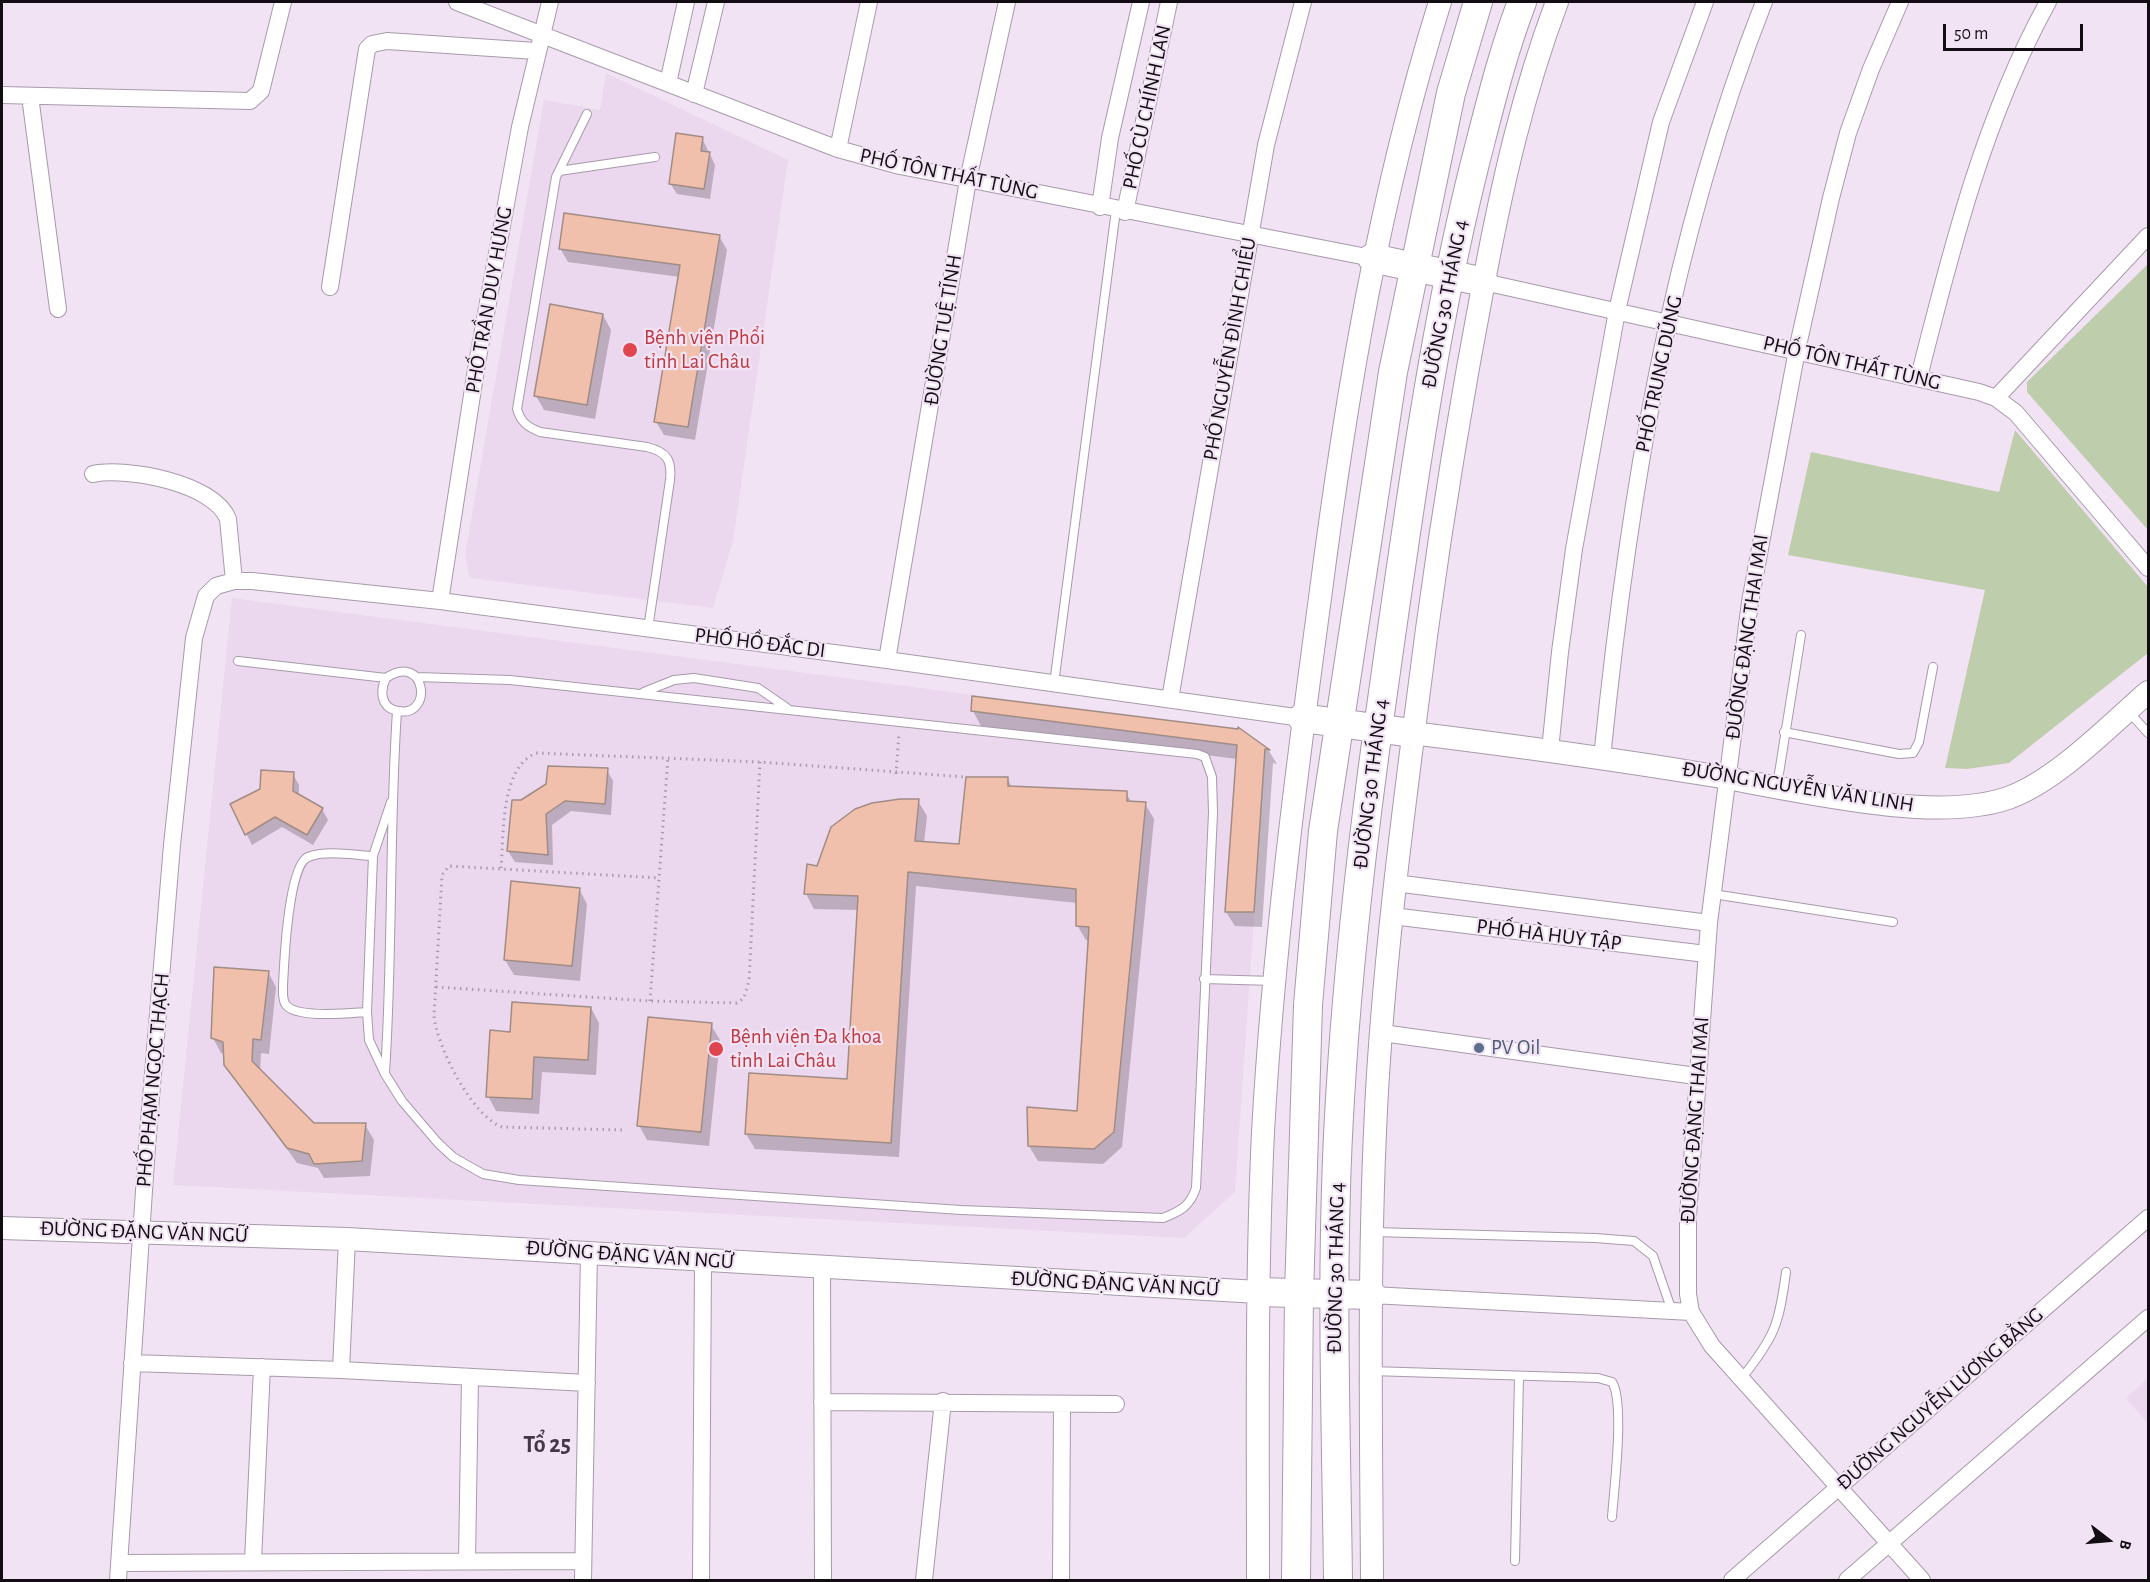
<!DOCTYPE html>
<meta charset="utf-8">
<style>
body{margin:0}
#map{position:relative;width:2150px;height:1582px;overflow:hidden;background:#f2e3f4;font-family:"Alegreya Sans",sans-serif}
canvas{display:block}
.frame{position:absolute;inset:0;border:3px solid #120d13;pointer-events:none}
.north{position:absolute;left:2078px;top:1510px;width:60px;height:60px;-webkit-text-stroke:4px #f2e3f4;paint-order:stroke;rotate:106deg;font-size:16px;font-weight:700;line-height:24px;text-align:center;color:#120d13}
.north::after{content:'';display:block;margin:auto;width:21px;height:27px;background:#120d13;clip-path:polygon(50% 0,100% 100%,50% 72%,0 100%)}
.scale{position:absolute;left:1943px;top:24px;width:140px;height:27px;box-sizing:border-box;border:3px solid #120d13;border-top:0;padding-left:8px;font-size:18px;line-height:21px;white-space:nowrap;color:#120d13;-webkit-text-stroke:4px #f2e3f4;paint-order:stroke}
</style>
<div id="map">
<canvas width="2150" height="1582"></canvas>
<div class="frame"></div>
<div class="north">B</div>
<div class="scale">50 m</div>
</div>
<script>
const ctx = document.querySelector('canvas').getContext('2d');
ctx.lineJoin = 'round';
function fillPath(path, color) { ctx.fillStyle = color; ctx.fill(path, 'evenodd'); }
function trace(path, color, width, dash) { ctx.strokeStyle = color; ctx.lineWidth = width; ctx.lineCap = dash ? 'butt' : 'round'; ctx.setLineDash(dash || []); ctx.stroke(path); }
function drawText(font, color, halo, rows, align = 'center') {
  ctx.font = font + ' "Alegreya Sans",sans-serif'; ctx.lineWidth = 4.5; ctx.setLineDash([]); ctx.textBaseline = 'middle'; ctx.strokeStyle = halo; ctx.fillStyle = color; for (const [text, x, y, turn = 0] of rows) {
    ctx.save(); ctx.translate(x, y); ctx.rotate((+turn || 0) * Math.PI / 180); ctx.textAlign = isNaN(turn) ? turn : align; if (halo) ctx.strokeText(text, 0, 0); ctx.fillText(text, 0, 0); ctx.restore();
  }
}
fillPath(new Path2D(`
 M606,73L788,160L733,541L713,608L470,578L465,555L544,100L600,110Z
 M232,598L1242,730L1266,746L1235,1192L1184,1238L173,1185Z
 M2148,1378V1424L2126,1398Z`), '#ebd7ee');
fillPath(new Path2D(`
 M2148,264V530L2027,392V382Z
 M2015,430L2148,587V653L2009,763L1967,769L1945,768L1985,590L1788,555L1811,452L1999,492Z`), '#becdac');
fillPath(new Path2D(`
 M702,138L715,165L710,199L677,194L670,183Z
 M719,236L727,250L695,440L664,435L656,422L680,277L568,262L560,248Z
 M603,315L611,330L595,419L544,410L536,396Z
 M973,711L1239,730L1269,751L1277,764L1273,763L1262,927L1235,926L1226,912L1237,759L981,726Z
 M607,770L613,781L611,815L571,811L552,825L553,865L515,862L508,851L522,802Z
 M293,774L299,785V796L322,809L328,820L313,845L282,827L252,845L232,805Z
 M1007,779L1012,787L1126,793L1132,803L1145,804L1154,819L1122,1147L1103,1164L1038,1161L1029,1146L1078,1112L1089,941L1086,940L1077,925V903L916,886L899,1157L755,1149L746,1134L848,1080L859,910L814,909L806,894L918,801L927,816L924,843L961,845Z
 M579,889L587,904L580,981L514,975L505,960Z
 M268,972L276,987L269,1054L261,1053L260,1071L313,1124L365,1125L374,1140L370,1176L324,1178L318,1168L297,1163L226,1065L225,1054L221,1053L213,1038Z
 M591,1008L599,1023L596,1075L542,1072L539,1114L496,1111L488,1096Z
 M711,1025L720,1040L709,1146L647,1140L639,1125Z`), '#0003');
const building = new Path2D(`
 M676,133L703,137L701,151L710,152L704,189L669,184Z
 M564,213L720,235L688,427L654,422L680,265L559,249Z
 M550,304L603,314L587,405L534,396Z
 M972,696L1238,729V727L1270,750L1265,749L1254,912H1225L1237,745L971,711Z
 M548,766L608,768L605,804L565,801L546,814L548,855L507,851L512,800H521L546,784Z
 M261,770L294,772L293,791L323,808L307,835L275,817L245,835L230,804L260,789Z
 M966,777H1008V786L1127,791V801L1146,802L1114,1132L1094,1149L1028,1146L1027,1107L1077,1111L1089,927L1076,926V889L908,872L891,1143L745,1134L749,1073L847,1079L858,896L804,894L807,864L817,866L831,827L855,809L872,803L900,799H919L915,841L959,844Z
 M511,881L580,888L572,966L504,960Z
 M214,967L269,971L261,1040L253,1039L252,1061L314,1123H366L362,1161L314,1164L309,1154L287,1148L224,1065L223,1042L211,1038Z
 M512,1002L591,1007L588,1060L534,1057L532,1099L486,1097L490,1030L510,1032Z
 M648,1017L712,1023L701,1132L637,1126Z`);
fillPath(building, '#f1c0ad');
trace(building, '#a18c85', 1.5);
const lane = new Path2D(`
 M587,114L556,177L517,409C521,423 528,427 540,432L647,447C667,452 672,460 670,480L648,629
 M559,171L655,157
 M238,661L386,678C426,651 434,718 398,711C380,708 380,690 386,678
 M1054,684L1116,210
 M644,692L674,680L694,678L758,688L787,708
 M2128,711L2148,733
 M1784,732L1899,754L1913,753L1919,742L1933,667
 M1777,786L1801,635
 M391,802L373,856L367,1012L369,1040L385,1074L402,1101L438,1143L453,1157L483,1174L519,1180L961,1210L1163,1218C1181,1211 1190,1206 1196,1188L1213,813L1212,777L1205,757L1197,754L510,680L417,677
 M1713,894L1893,922
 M1204,979L1274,981
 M367,1012C350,1013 297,1019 286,1005C282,1000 283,992 283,986C284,964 288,865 308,857C326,850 354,855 373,856
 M385,1073C393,952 389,831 397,711
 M1373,1232L1595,1238L1634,1241L1653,1256L1672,1311
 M1371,1371L1598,1378L1612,1382C1625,1402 1614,1489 1612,1517
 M1742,1378C1775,1336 1779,1325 1786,1272
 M1515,1561L1519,1377`);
const street = new Path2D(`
 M457,2L838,149L900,166L1372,258
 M1900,2L1871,69L1848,133L1831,198L1797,350L1750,602L1709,923L1688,1216V1294L1691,1312L1712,1346L1922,1580
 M668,83L686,2
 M694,94L716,2
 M2,95L250,101L261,91L283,2
 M30,96L58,309
 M838,149L869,2
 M1100,207L1110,138L1141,2
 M1125,212L1169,2
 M1484,282L1979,392L1996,398L2016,413L2148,568
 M330,287L367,49L372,44L387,41L536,51
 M1919,377C1951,250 1984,118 2048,2
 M1996,398L2148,236
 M93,474C127,467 214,483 228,519L234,581
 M440,601L477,363L520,127L550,2
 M887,660L968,180L1007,2
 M1170,699L1266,145L1303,2
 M1550,750L1560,652L1574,549L1617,311L1661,122L1705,2
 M1602,758C1628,501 1669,243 1764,2
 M1395,883L1709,923
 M1392,916L1706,954
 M1382,1033L1696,1076
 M822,1268L823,1580
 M1372,1295L1691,1312
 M132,1363L341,1370L587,1383
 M341,1370L347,1239
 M822,1402L1116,1404
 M467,1560L470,1377
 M253,1561L262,1367
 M119,1563L583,1561
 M118,1580L147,1146L172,845L194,638L206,596L216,586L234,581H252L440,601L887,660L1302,718
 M583,1580L589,1252
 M701,1580L703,1260
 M924,1580L943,1401
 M1061,1580L1062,1404
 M1732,1580L2148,1218
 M1847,1580L2148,1318`);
const secondary = new Path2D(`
 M1412,733C1509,745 1606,758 1703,774C1785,787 1931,825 2008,798C2056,781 2109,726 2148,692
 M2,1228L347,1239L1258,1292
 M1258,1580C1258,1431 1256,1281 1263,1132C1273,953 1296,775 1320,598C1346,396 1379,197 1440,2
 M1372,1580C1371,1418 1368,1254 1377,1091C1386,936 1407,783 1427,629C1443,512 1462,396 1484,281C1502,185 1523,92 1557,2`);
const highway = new Path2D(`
 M1372,258L1484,282
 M1302,718L1412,733
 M1258,1292L1372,1295
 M1296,1580L1299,1294L1308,1005L1323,831L1393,372L1451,93L1478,2
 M1338,1580C1336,1420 1330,1260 1340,1099C1351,907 1379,716 1407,526C1425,404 1445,283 1475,163C1489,109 1502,54 1522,2`);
trace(lane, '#a79aaa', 10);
trace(street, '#a79aaa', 18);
trace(secondary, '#a79aaa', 24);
trace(highway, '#a79aaa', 30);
trace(new Path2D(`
 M896,774L899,733
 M501,868C504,834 500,768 536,753L760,762L966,777
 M436,987L650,1001L737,1003L744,998L749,981L760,762
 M650,1001L668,757
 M622,1130L502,1127C472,1116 437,1047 434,1016L442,875L449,866L659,878`), '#a79ca9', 3, [1.5, 4.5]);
trace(lane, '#fff', 8);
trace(street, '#fff', 16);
trace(secondary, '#fff', 22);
trace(highway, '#fff', 28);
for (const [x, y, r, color] of [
 [630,350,8,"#e0444e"],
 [1479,1048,6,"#5c6f8a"],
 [716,1049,8,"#e0444e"]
]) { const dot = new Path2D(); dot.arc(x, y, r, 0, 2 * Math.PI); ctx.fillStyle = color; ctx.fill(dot); trace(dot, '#f2e3f4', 2); }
drawText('21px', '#120d13', '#f2e3f4', [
 ["PHỐ CÙ CHÍNH LAN",1147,107,-78],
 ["PHỐ TÔN THẤT TÙNG",949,174,12],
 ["PHỐ TRẦN DUY HƯNG",489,300,-80],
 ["ĐƯỜNG 30 THÁNG 4",1445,304,-79],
 ["ĐƯỜNG TUỆ TĨNH",943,330,-81],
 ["PHỐ NGUYỄN ĐÌNH CHIỂU",1230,349,-80],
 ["PHỐ TÔN THẤT TÙNG",1852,363,13],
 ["PHỐ TRUNG DŨNG",1659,374,-78],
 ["ĐƯỜNG ĐẶNG THAI MAI",1747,637,-82],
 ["PHỐ HỒ ĐẮC DI",760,643,7],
 ["ĐƯỜNG 30 THÁNG 4",1371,784,-83],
 ["ĐƯỜNG NGUYỄN VĂN LINH",1798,787,9],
 ["PHỐ HÀ HUY TẬP",1549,935,7],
 ["PHỐ PHẠM NGỌC THẠCH",153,1080,-85],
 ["ĐƯỜNG ĐẶNG THAI MAI",1695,1120,-86],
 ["ĐƯỜNG ĐẶNG VĂN NGỮ",144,1232,2],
 ["ĐƯỜNG ĐẶNG VĂN NGỮ",630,1255,4],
 ["ĐƯỜNG 30 THÁNG 4",1336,1268,-89],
 ["ĐƯỜNG ĐẶNG VĂN NGỮ",1115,1284,3],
 ["ĐƯỜNG NGUYỄN LƯƠNG BẰNG",1940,1399,-41]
]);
drawText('21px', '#be3a42', '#f2e3f4', [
 ["Bệnh viện Phổi",644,338],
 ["tỉnh Lai Châu",644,362],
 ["Bệnh viện Đa khoa",730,1037],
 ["tỉnh Lai Châu",730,1061]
], 'left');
drawText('21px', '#4e5e75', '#f2e3f4', [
 ["PV Oil",1491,1048]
], 'left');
drawText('bold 24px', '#443846', '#f2e3f4', [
 ["Tổ 25",547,1445]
]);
</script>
